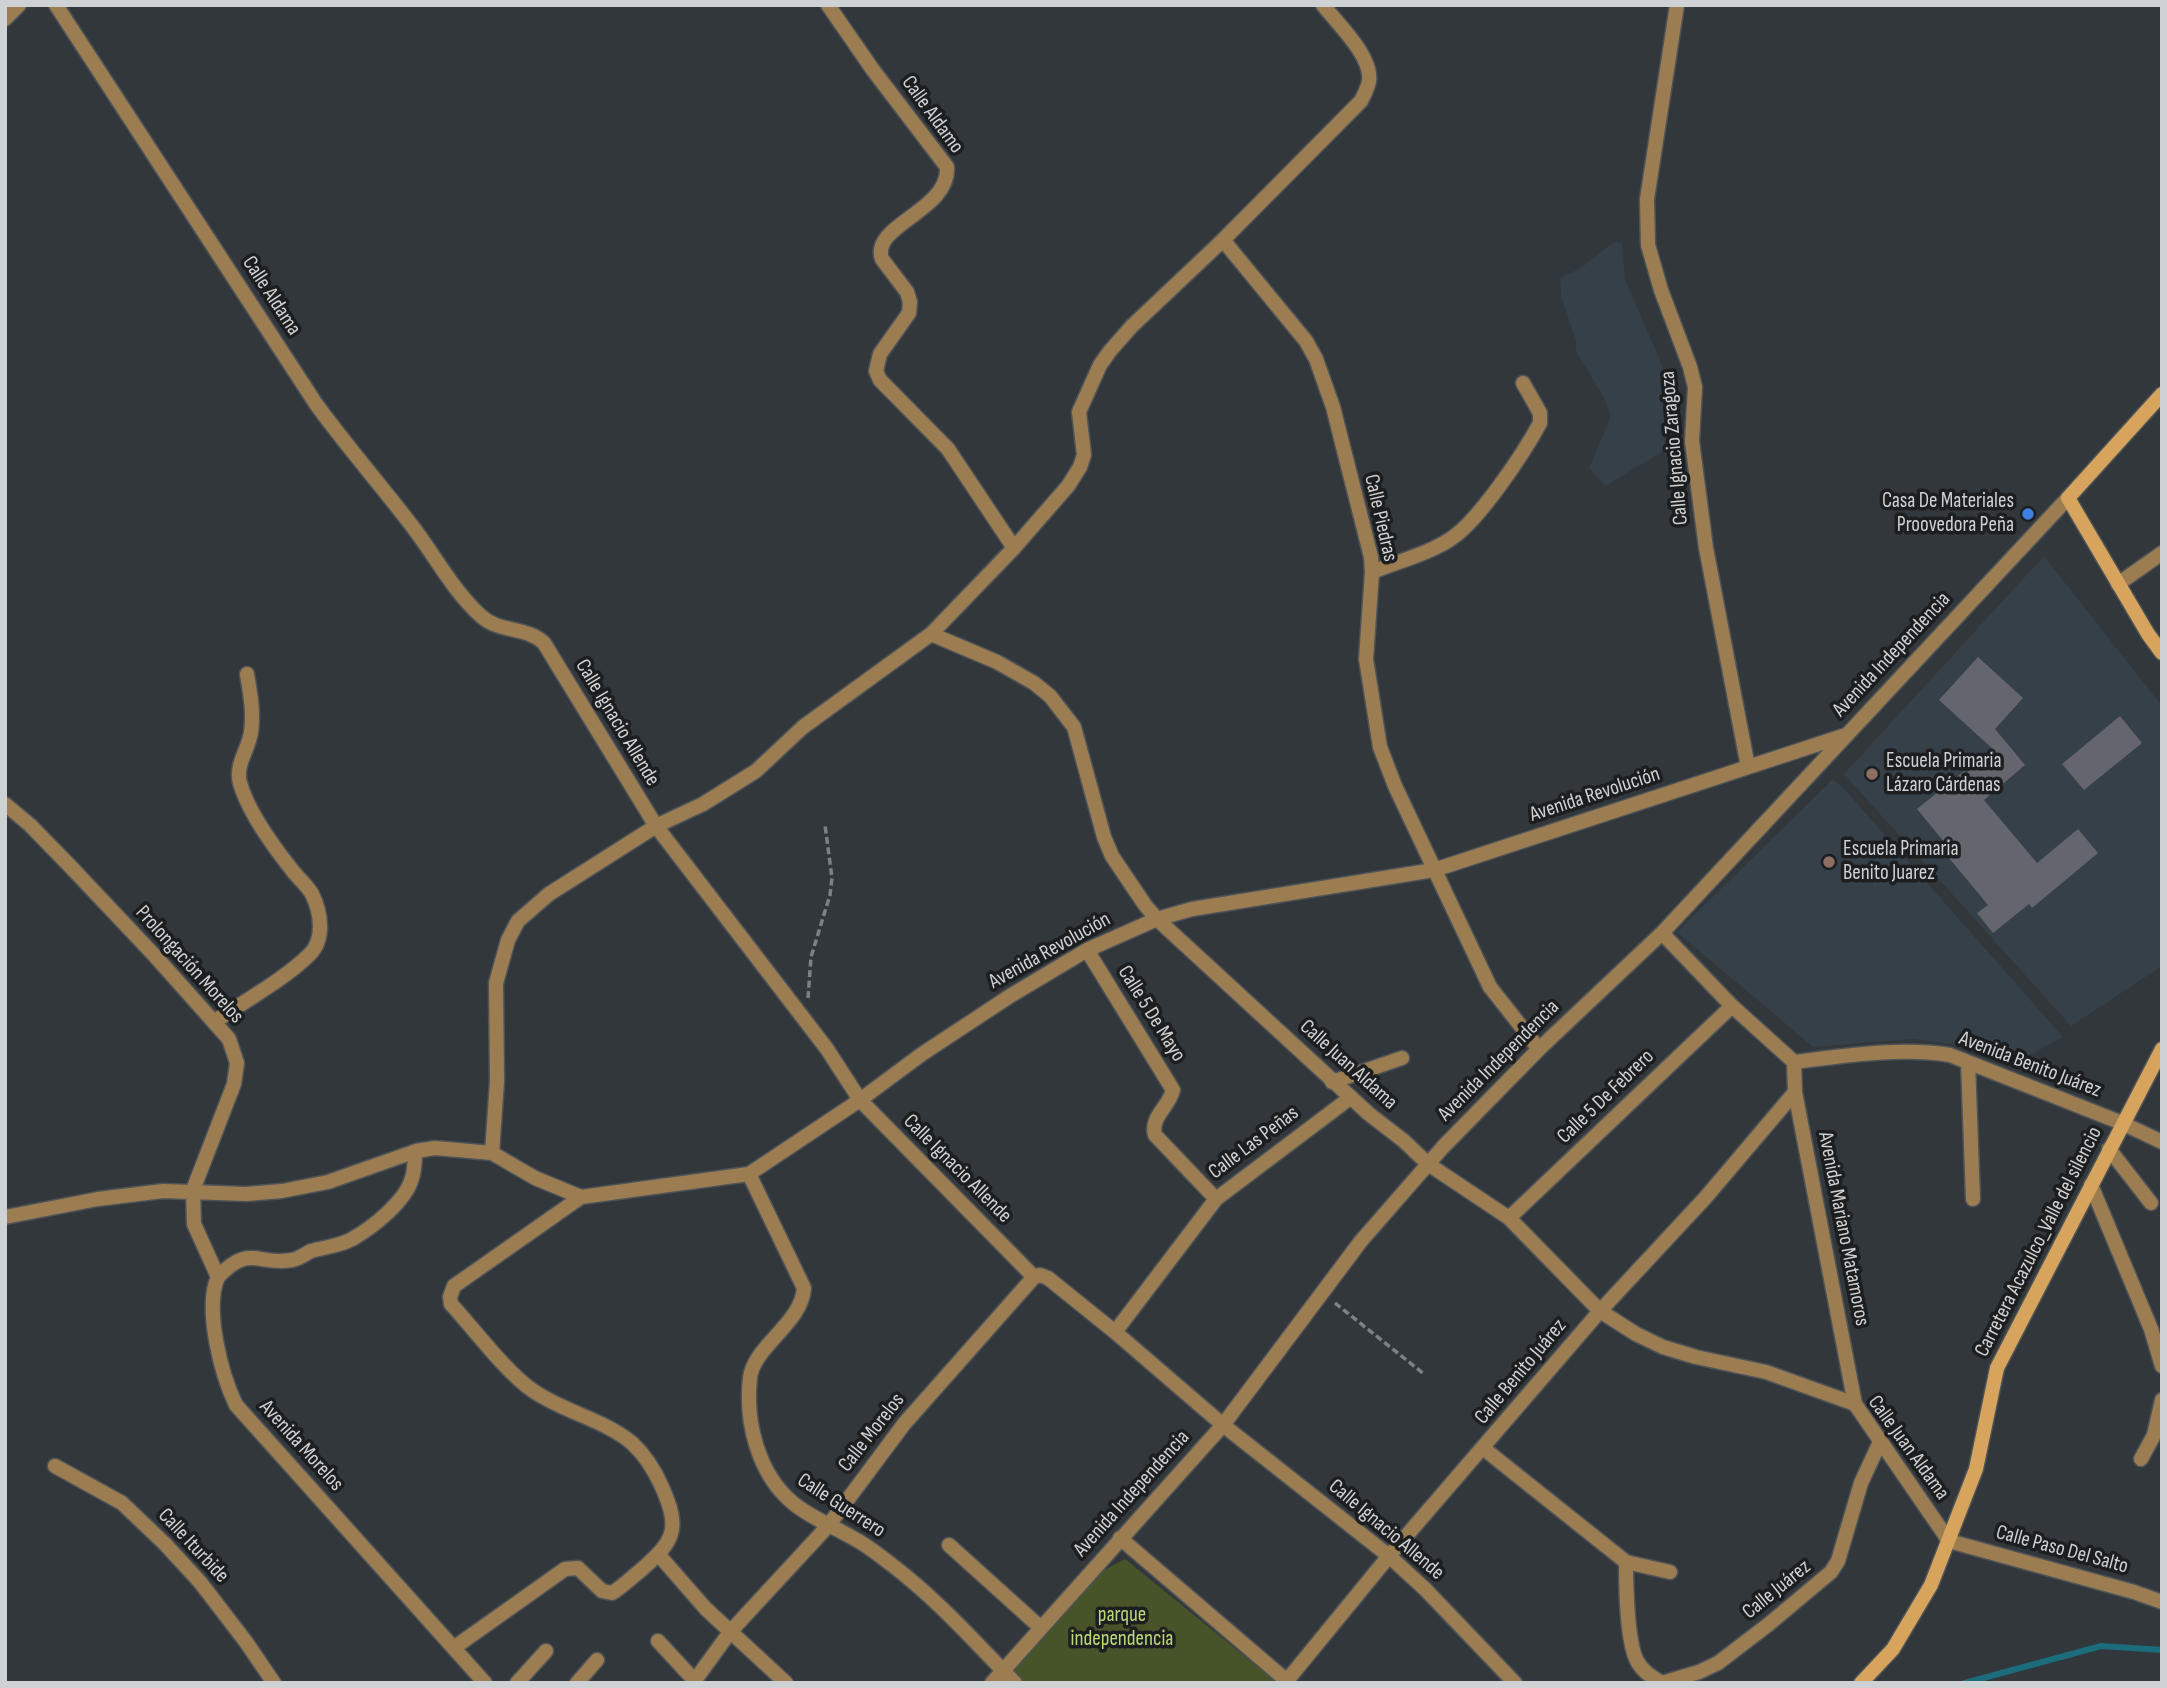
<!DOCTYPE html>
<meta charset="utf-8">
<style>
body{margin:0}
#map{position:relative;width:2167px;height:1688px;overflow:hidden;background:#32373b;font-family:"Sofia Sans Condensed",sans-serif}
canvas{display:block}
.frame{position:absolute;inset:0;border:7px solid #ced2d4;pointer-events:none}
</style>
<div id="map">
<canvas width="2167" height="1688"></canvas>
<div class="frame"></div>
</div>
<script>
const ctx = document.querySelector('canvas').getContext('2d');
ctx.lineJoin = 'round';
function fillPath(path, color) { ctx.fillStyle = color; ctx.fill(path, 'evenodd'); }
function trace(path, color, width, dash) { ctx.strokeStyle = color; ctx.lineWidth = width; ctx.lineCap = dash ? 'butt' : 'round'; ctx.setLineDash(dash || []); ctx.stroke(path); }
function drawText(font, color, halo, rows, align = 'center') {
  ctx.font = font + ' "Sofia Sans Condensed",sans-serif'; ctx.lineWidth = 7; ctx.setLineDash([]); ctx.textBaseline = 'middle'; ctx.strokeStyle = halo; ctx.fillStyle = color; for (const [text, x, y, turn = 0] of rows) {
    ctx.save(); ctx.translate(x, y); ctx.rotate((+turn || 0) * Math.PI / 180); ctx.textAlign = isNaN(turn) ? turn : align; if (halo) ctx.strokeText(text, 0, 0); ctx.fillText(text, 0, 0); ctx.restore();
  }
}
fillPath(new Path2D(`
 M1614,242L1622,243L1625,280L1660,360L1674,400L1662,452L1605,486L1589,468L1611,416L1603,396L1576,351V341L1561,296L1560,278L1581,268Z
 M2044,556L2162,706V966L2071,1026L1844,774Z
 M1833,779L1846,791L2063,1037L2017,1062L1966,1046L1912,1039L1813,1047L1677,932Z`), '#364049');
fillPath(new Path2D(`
 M1125,1559L1274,1680L1271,1683H1020L1009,1673L1093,1576Z`), '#475329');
trace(new Path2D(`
 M1965,1683L2101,1646L2162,1650`), '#1b6d7b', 6);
fillPath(new Path2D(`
 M1978,657L2023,698L1995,729L2025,765L1984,800L2037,863L2078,829L2098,853L2032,908L2029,904L1993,933L1977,913L1988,905L1949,858L1954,854L1917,809L1964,771L1966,773L1994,750L1939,700Z
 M2120,716L2142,743L2084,790L2062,764Z`), '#65666d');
const minor = new Path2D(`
 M56,5L316,404C346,445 378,482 409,522C433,552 452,590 481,616C499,633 526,626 544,643L656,826L827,1049L860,1100L1034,1277
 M828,5L873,70L947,167C950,211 870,225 882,259L907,292L910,302L909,313L880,354L876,371L880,380L948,449L1014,548
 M1677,5L1647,199L1648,245L1661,290L1690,367L1695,387L1692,441L1706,548L1748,767
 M5,19L19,5
 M1223,240L1306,341L1316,359L1333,407L1371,557L1372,572L1366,659L1380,747L1395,786L1490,987L1539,1049
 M1372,572C1396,562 1431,553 1452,538C1479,520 1524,453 1540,423V413L1523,383
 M2118,584L2162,553
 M931,634L997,662L1034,683L1050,696L1074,727L1104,837L1112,856L1145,905L1157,919L1369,1114L1404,1141L1428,1164L1509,1218L1600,1311L1636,1334L1663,1347L1696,1357L1766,1372L1855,1404L1949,1541L2134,1592L2162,1602
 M5,804L30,825L69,865L155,956L229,1039L237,1063L234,1084L193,1190L194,1224L218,1277C204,1308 221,1374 236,1405L485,1683
 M1662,933L1732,1006L1794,1062
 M1087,950L1173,1090C1169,1107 1150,1117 1155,1135L1216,1199
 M214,1022C243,1002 285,979 310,954C325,939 321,912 312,894C307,885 298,878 292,870C273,846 248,812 240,783C235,764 249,749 251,732C254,712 250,693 247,674
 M1794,1062C1844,1056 1899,1047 1950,1055L2122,1123L2162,1142
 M1794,1062L1795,1092L1855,1404
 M1968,1062L1973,1199
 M1332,1082L1402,1058
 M2109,1149L2151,1203
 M492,1153L497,1081L496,983L508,940L518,921L549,894L656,826L703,804L756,771L803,727L931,634L1014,548L1068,486L1080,467L1084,455L1079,412L1100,365L1110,351L1132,326L1223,240L1361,101C1364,95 1368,88 1369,81C1373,57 1337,23 1323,5
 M749,1174L804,1288C802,1323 753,1347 750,1378C745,1422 758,1474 793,1503C811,1518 833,1526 853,1538C867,1545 880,1556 892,1565C938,1600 975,1642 1015,1683
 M2091,1185L2151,1329L2162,1366
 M5,1217L98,1199L163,1191L246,1194L282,1191L328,1182L416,1151L435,1148L492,1153L535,1178L581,1197
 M1509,1218L1732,1006
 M218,1277C250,1243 258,1266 292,1260C299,1259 305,1254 311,1251C325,1247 340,1246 352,1239C372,1228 406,1201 412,1178C415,1170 414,1160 416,1151
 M1034,1277L1040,1275L1048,1278L1115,1332L1223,1425L1389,1556L1425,1589L1515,1683
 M1115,1332L1216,1199L1350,1098
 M1483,1448L1626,1562C1626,1584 1627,1642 1637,1661C1643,1672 1652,1677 1662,1683L1699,1672L1718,1663L1769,1624L1831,1572L1838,1561L1861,1483L1880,1442
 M2141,1459L2154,1435L2162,1400
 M55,1466L122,1503L165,1544L200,1582L246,1642L274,1683
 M1120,1538L1287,1681
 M949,1545L1041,1628
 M658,1554L706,1609L786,1683
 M1626,1562L1670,1572
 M658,1641L695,1681
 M455,1647L565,1569L578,1568L602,1591L612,1593C622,1587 631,1578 641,1570C674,1541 681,1530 662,1487C655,1471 645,1455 632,1443C603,1419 563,1412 532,1390C506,1372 474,1329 451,1304L450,1297L454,1286L581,1197L749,1174L860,1100L922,1054L1010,996L1087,950L1157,919L1192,909L1434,870L1846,735
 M517,1683L546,1651
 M577,1683L597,1660
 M693,1683L730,1632L828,1526L904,1424L1034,1277
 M992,1683L1223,1425L1361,1241L1443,1147L1539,1049L1662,933L2068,498
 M1285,1683L1389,1556L1600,1311L1706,1197L1795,1092`);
const secondary = new Path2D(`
 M2162,394L2068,498L2148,634L2162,653
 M1861,1683L1893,1649L1931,1585L1976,1469L1997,1368L2162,1049`);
trace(minor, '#4e5357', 17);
trace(secondary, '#4e5357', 17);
trace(new Path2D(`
 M808,998L811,957L830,895L832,878L825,825
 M1335,1303L1424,1374`), '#7c8184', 3.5, [7, 3.5]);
trace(minor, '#9c7d52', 14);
trace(secondary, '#d6a45d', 14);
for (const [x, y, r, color] of [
 [2028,514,7,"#3f7fe0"],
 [1872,774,7,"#8d6e63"],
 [1829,862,7,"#8d6e63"]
]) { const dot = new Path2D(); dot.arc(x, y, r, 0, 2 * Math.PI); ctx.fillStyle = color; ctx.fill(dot); trace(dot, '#1c1e20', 2.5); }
drawText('21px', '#ced2d4', '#1c1e20', [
 ["Calle Aldamo",932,115,54],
 ["Calle Aldama",271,296,57],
 ["Calle Ignacio Zaragoza",1675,448,-95],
 ["Calle Piedras",1380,518,77],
 ["Avenida Independencia",1892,655,-47],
 ["Calle Ignacio Allende",617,723,59],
 ["Avenida Revolución",1595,795,-18],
 ["Avenida Revolución",1050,951,-29],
 ["Prolongación Morelos",189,965,48],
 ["Calle 5 De Mayo",1151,1014,58],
 ["Avenida Independencia",1499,1061,-45],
 ["Calle Juan Aldama",1348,1065,42],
 ["Avenida Benito Juárez",2030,1065,21],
 ["Calle 5 De Febrero",1606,1097,-44],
 ["Calle Las Peñas",1254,1143,-37],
 ["Calle Ignacio Allende",957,1169,45],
 ["Avenida Mariano Matamoros",1843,1229,79],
 ["Carretera Acazulco_Valle del silencio",2039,1242,-63],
 ["Calle Benito Juárez",1521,1372,-50],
 ["Calle Morelos",872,1433,-52],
 ["Avenida Morelos",301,1446,48],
 ["Calle Juan Aldama",1908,1448,54],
 ["Avenida Independencia",1132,1494,-48],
 ["Calle Guerrero",841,1506,33],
 ["Calle Ignacio Allende",1386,1530,40],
 ["Calle Iturbide",193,1546,47],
 ["Calle Paso Del Salto",2062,1550,15],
 ["Calle Juárez",1777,1590,-39]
]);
drawText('21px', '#ced2d4', '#1c1e20', [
 ["Casa De Materiales",2014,502,"right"],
 ["Proovedora Peña",2014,526,"right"],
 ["Escuela Primaria",1886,762],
 ["Lázaro Cárdenas",1886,786],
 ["Escuela Primaria",1843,850],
 ["Benito Juarez",1843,874]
], 'left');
drawText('21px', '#bcd979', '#1c1e20', [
 ["parque",1122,1616],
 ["independencia",1122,1640]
]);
</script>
